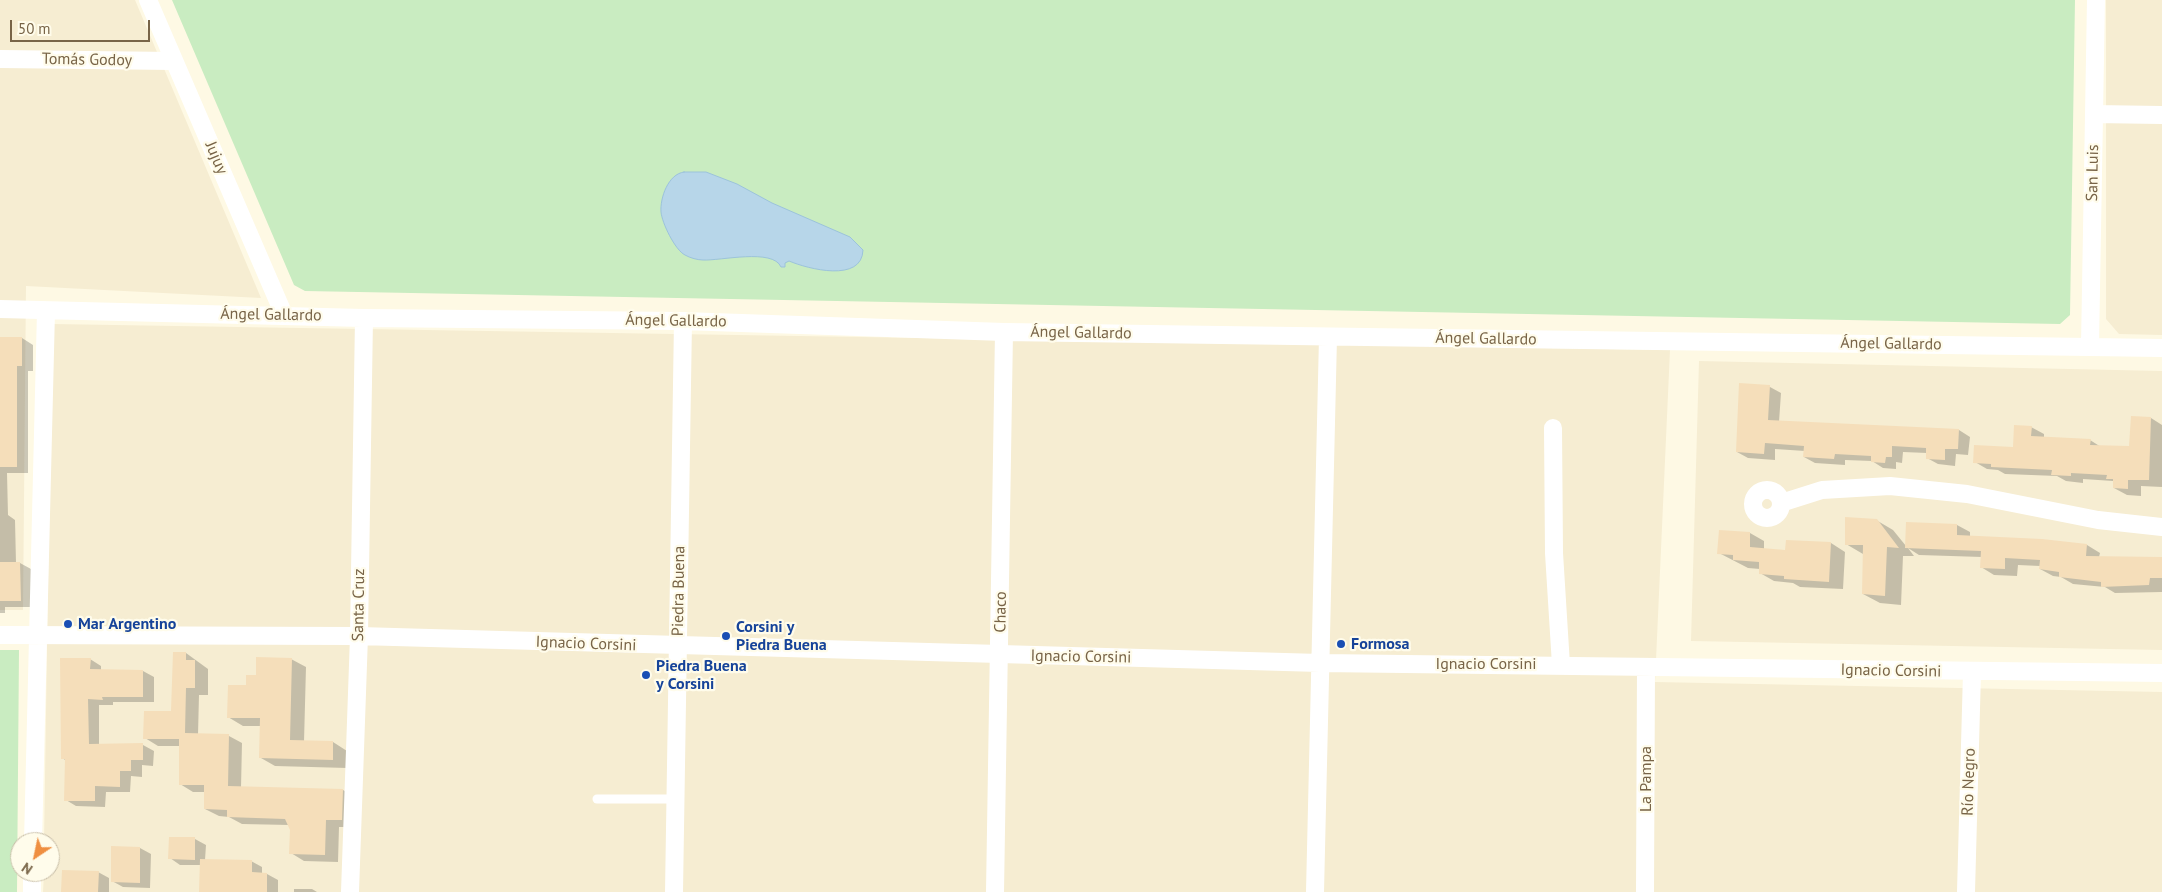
<!DOCTYPE html>
<meta charset="utf-8">
<style>
body{margin:0}
#map{position:relative;width:2162px;height:892px;overflow:hidden;background:#fef9e4;font-family:"PT Sans",sans-serif}
canvas{display:block}
.north{position:absolute;left:10px;top:832px;width:50px;height:50px;box-sizing:border-box;background:#fffceb;border:1px solid #c9bfa9;border-radius:50%;rotate:214deg;font-size:14px;font-weight:700;line-height:20px;text-align:center;color:#786447}
.north::after{content:'';display:block;margin:auto;width:18px;height:22px;background:#ef8f41;clip-path:polygon(50% 0,100% 100%,50% 72%,0 100%)}
.scale{position:absolute;left:10px;top:20px;width:140px;height:22px;box-sizing:border-box;border:2px solid #786447;border-top:0;padding-left:6px;font-size:15px;line-height:18px;white-space:nowrap;color:#786447;-webkit-text-stroke:4px #fffceb;paint-order:stroke}
</style>
<div id="map">
<canvas width="2162" height="892"></canvas>
<div class="north">N</div>
<div class="scale">50 m</div>
</div>
<script>
const ctx = document.querySelector('canvas').getContext('2d');
ctx.lineJoin = 'round';
function fillPath(path, color) { ctx.fillStyle = color; ctx.fill(path, 'evenodd'); }
function trace(path, color, width, dash) { ctx.strokeStyle = color; ctx.lineWidth = width; ctx.lineCap = dash ? 'butt' : 'round'; ctx.setLineDash(dash || []); ctx.stroke(path); }
function drawText(font, color, halo, rows, align = 'center') {
  ctx.font = font + ' "PT Sans",sans-serif'; ctx.lineWidth = 4.5; ctx.setLineDash([]); ctx.textBaseline = 'middle'; ctx.strokeStyle = halo; ctx.fillStyle = color; for (const [text, x, y, turn = 0] of rows) {
    ctx.save(); ctx.translate(x, y); ctx.rotate((+turn || 0) * Math.PI / 180); ctx.textAlign = isNaN(turn) ? turn : align; if (halo) ctx.strokeText(text, 0, 0); ctx.fillText(text, 0, 0); ctx.restore();
  }
}
fillPath(new Path2D(`
 M0,0H135L261,298L26,286L23,610H0Z
 M2106,0H2162V335L2119,334L2106,319Z
 M52,324L1670,350L1655,682L2162,692V892H43L44,872H50V842H44Z
 M1699,361L2162,371V650L1691,641Z`), '#f6edd2');
fillPath(new Path2D(`
 M172,0H2075L2070,315L2060,324L305,291L294,285Z
 M0,650H19L17,892H0Z`), '#c9ecc1');
const water = new Path2D(`
 M684,172H706L737,184L772,203L850,237L863,250C862,283 808,269 789,261L785,263V267H781C773,248 720,261 703,260C698,260 690,258 685,255C675,250 662,223 661,212C660,198 668,174 684,172Z`);
fillPath(water, '#b7d6e9');
trace(water, '#9cc3db', 1);
fillPath(new Path2D(`
 M0,338H22L33,345V371H28V473H7L8,515L15,520L16,563H20L31,569L32,607H5V613H0Z
 M1740,385L1770,387L1781,393L1779,422L1959,430L1970,437L1968,455L1956,454L1955,466L1938,464L1927,458V453L1903,452L1902,463L1896,462V469L1883,468L1872,461L1845,460V465L1815,463L1804,457L1805,451L1775,449V460L1748,458L1737,452Z
 M2151,418L2162,425V487L2141,486V496L2127,495L2114,488L2113,481L2083,479V483L2066,481L2057,476L2005,474L1998,470L1987,469L1975,462L2014,448L2031,427L2044,434V438L2090,440L2101,447L2130,448Z
 M1876,520L1893,530L1906,546L1957,525L1970,532V537L2042,540L2087,545L2100,553L2099,557L2162,558V592L2115,593L2105,587L2073,584L2061,577L2053,576L2040,569V566L2018,565L2017,576L1994,575L1981,567L1982,557L1919,555L1908,548L1914,556H1903L1901,605L1880,603L1863,594V554L1846,544Z
 M1720,531L1750,533L1764,541V550L1786,551L1831,543L1845,552L1843,589L1800,587L1793,583L1774,581L1760,573V569L1748,568L1719,553Z
 M186,653L208,669V695H199L198,735L229,736L242,743L241,788L343,790L356,798L355,827H339L338,862L304,861L291,853V829L289,825L242,824L229,817L219,816L205,809L206,792H193L180,784L181,746H158L145,738L172,713Z
 M90,659L101,666V671H143L154,677V702H113V705H99V745H143L154,751L153,766L142,765V777L131,776L130,792H106L105,807L76,806L66,800L67,761L62,758Z
 M291,659L306,667L304,742H333L347,751V768L275,766L261,758V726H243L228,717L247,686L257,676Z
 M195,839L206,845L205,860L251,861L262,867V874H267L278,880V892H201V865H180L170,858Z
 M140,848L151,854L150,888L123,887L112,881Z
 M98,872L109,878V892H63Z
 M294,889H312L317,892H294Z`), '#0003');
fillPath(new Path2D(`
 M0,337H22V366H17V467H0Z
 M1739,383L1770,385L1768,420L1959,429L1958,449H1945V460L1926,459V448L1892,446V457H1886L1885,463L1871,462V456L1835,454L1834,459L1803,457L1804,446L1765,443L1764,454L1736,452Z
 M2131,416L2151,417L2149,480H2128V489L2113,488V479H2106L2107,475L2071,473V476L2051,475L2052,470L1991,467V464L1973,463L1974,445L2013,447L2014,425L2032,426L2031,436L2091,439L2090,445L2129,446Z
 M1845,517L1877,519L1899,548L1887,547L1885,596L1862,594L1863,545H1845Z
 M1906,522L1957,524V535L2042,539L2087,544L2086,556L2162,557V578H2150L2149,585L2101,587V582L2059,577V572L2039,569L2040,560L2005,558V569L1980,568L1981,551L1905,548Z
 M1719,530L1750,532V547L1785,550L1786,540L1831,542L1829,582L1784,579V576L1759,574V562L1733,560V555L1717,554Z
 M0,562H20L21,601H0Z
 M173,652H186V660H195V688H186L185,733L229,734L228,786L343,789L342,820H326L325,855L289,854L290,830L285,819L227,817V810L204,809V785H179V739H143L144,711H171Z
 M256,657L292,658L290,740L333,741V760L259,758L260,718H227L228,685H246V675H256Z
 M60,658H91L90,669L143,670V697H102L103,700L88,699L89,744L143,743V760H131V771H120V787L95,786V801H64L65,759H61Z
 M169,837H195V860L168,859Z
 M111,846L140,847V883L111,882Z
 M200,859L252,860V872L267,873V892H199Z
 M62,870L99,871L98,892H61Z`), '#f5deba');
trace(new Path2D(`
 M597,799H677`), '#fff', 9);
trace(new Path2D(`
 M148,0L284,315
 M0,59L174,61
 M2094,114L2162,115
 M0,309L364,318L683,321L1004,332L2162,348
 M2090,346L2096,0
 M1553,428L1554,553L1561,665
 M1753 504a14 14 0 1 1 28 0a14 14 0 1 1-28 0Z
 M1781,503L1822,490L1890,486L1967,494L2098,520L2162,527
 M0,635L359,636L1320,663L2162,673
 M33,842L46,311
 M32,892V872
 M350,892L359,636L364,318
 M674,892L683,321
 M995,892L1004,332
 M1315,892L1328,337
 M1645,892L1646,667
 M1966,892L1972,672`), '#fff', 18);
for (const [x, y, r, color] of [
 [68,624,5,"#1a4fb4"],
 [726,636,5,"#1a4fb4"],
 [1341,644,5,"#1a4fb4"],
 [646,675,5,"#1a4fb4"]
]) { const dot = new Path2D(); dot.arc(x, y, r, 0, 2 * Math.PI); ctx.fillStyle = color; ctx.fill(dot); trace(dot, '#fffceb', 2); }
drawText('16px', '#786447', '#fffceb', [
 ["Tomás Godoy",87,60,1],
 ["Jujuy",216,158,67],
 ["San Luis",2093,173,-89],
 ["Ángel Gallardo",271,315,1],
 ["Ángel Gallardo",676,321,1],
 ["Ángel Gallardo",1081,333,1],
 ["Ángel Gallardo",1486,339,1],
 ["Ángel Gallardo",1891,344,1],
 ["Piedra Buena",679,591,-89],
 ["Santa Cruz",359,605,-89],
 ["Chaco",1001,612,-89],
 ["Ignacio Corsini",586,644,2],
 ["Ignacio Corsini",1081,657,1],
 ["Ignacio Corsini",1486,664],
 ["Ignacio Corsini",1891,671,1],
 ["La Pampa",1646,779,-90],
 ["Río Negro",1969,782,-88]
]);
drawText('bold 16px', '#164399', '#fffceb', [
 ["Mar Argentino",78,624],
 ["Corsini y",736,627],
 ["Piedra Buena",736,645],
 ["Formosa",1351,644],
 ["Piedra Buena",656,666],
 ["y Corsini",656,684]
], 'left');
</script>
